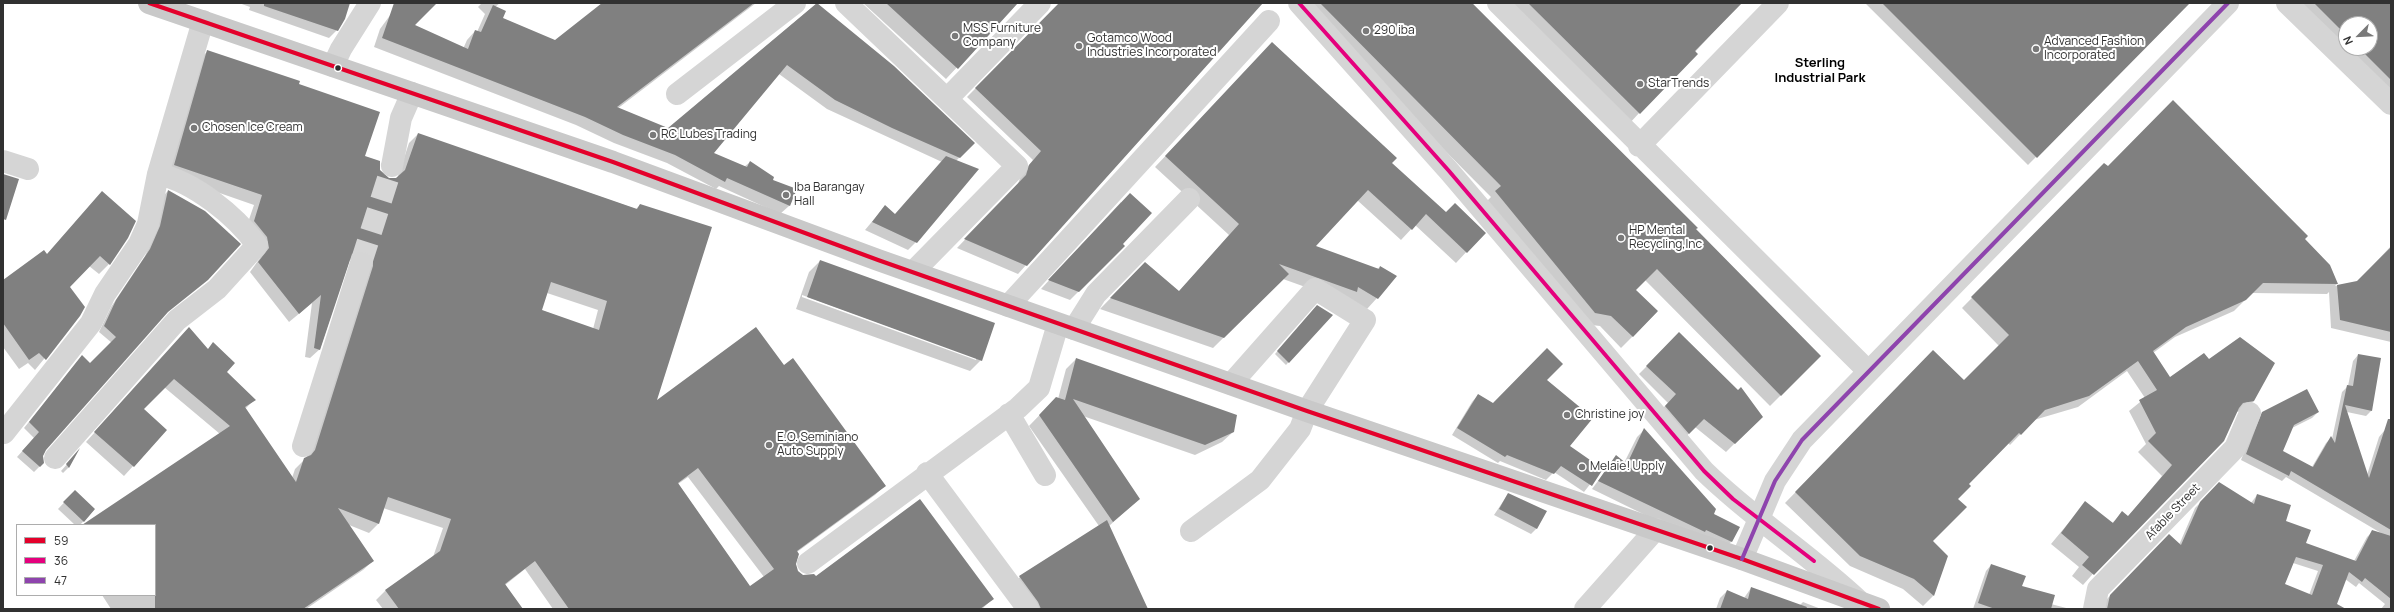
<!DOCTYPE html>
<style>
body{margin:0}
#map{position:relative;width:2394px;height:612px;overflow:hidden;background:#fff;font-family:Manrope,sans-serif}
canvas{display:block}
.frame{position:absolute;inset:0;border:4px solid #313131;pointer-events:none}
.legend{position:absolute;left:16px;top:524px;width:140px;height:72px;box-sizing:border-box;background:#fff;border:1px solid #adadad;margin:0;padding:5px 7px;list-style:none;font-size:12px;color:#313131}
.legend li{display:flex;align-items:center;gap:8px;height:20px}
.legend b{width:20px;border:1px solid #adadad}
.north{position:absolute;left:2338px;top:16px;width:40px;height:40px;box-sizing:border-box;background:#fff;border:1px solid #adadad;border-radius:50%;rotate:246deg;font-size:11px;font-weight:700;line-height:16px;text-align:center;color:#313131}
.north::after{content:'';display:block;margin:auto;width:14px;height:18px;background:#797979;clip-path:polygon(50% 0,100% 100%,50% 72%,0 100%)}
</style>
<div id="map">
<canvas width="2394" height="612"></canvas>
<div class="frame"></div>
<ul class="legend">
<li><b style="height:5px;background:#e4002b"></b>59</li>
<li><b style="height:5px;background:#e5007d"></b>36</li>
<li><b style="height:5px;background:#8e44ad"></b>47</li>
</ul>
<div class="north">N</div>
</div>
<script>
const ctx = document.querySelector('canvas').getContext('2d');
ctx.lineJoin = 'round';
function fillPath(path, color) { ctx.fillStyle = color; ctx.fill(path, 'evenodd'); }
function trace(path, color, width, dash) { ctx.strokeStyle = color; ctx.lineWidth = width; ctx.lineCap = dash ? 'butt' : 'round'; ctx.setLineDash(dash || []); ctx.stroke(path); }
function drawText(font, color, halo, rows, align = 'center') {
  ctx.font = font + ' Manrope,sans-serif'; ctx.lineWidth = 4; ctx.setLineDash([]); ctx.textBaseline = 'middle'; ctx.strokeStyle = halo; ctx.fillStyle = color; for (const [text, x, y, turn = 0] of rows) {
    ctx.save(); ctx.translate(x, y); ctx.rotate((+turn || 0) * Math.PI / 180); ctx.textAlign = isNaN(turn) ? turn : align; if (halo) ctx.strokeText(text, 0, 0); ctx.fillText(text, 0, 0); ctx.restore();
  }
}
fillPath(new Path2D(`
 M239,3H349L337,30L329,38L249,10L250,7Z
 M399,3H435L414,26L463,49L467,40L475,31L477,32L485,14L478,7L482,3H500L495,7L502,18L555,41L604,3H756L617,109L668,129L816,4L973,143L956,161L916,242L908,250L865,230L885,206L895,215L942,162L827,109L779,74L712,153L744,167L750,162L772,180L796,190L789,206L780,214L719,186L716,189L667,163L614,143L576,125L374,47L380,29Z
 M863,3H1017L946,79Z
 M1060,3H1262L1018,274L957,248L1018,184L1021,175L1033,160L967,97Z
 M1298,3H1472L1820,356L1770,406L1645,280L1635,290L1657,312L1621,348L1600,326L1583,324L1485,203L1491,197Z
 M1506,3H1740L1629,124Z
 M1865,3H2188L2028,165Z
 M2292,3H2391V102ZM2346,24H2370V48H2346Z
 M208,51L298,84L364,157L389,179H397L409,143L418,134L636,209L640,205L655,402L783,367L885,485L875,495L797,552L795,564L797,571L803,576L816,578L992,599L982,609H553L525,569L504,586L522,609H383L376,600L385,591L433,557L443,528L383,508L378,524L369,533L349,525L373,561L363,570L306,609H111L102,595H155V525H85L220,434L164,387L143,409L166,430L124,476L86,442L189,328L225,372L254,400L245,409L292,478L295,469L306,458L364,277L356,260H349L320,349L310,358L305,357L312,303L289,322L250,272L260,258L258,247L245,231L254,205L165,174L198,60ZM547,293L598,310L593,329L541,310ZM688,477L764,577L750,587L678,484Z
 M1262,54L1391,163L1446,213L1484,233L1456,263L1415,225L1401,240L1357,200L1314,247L1377,269L1380,267L1377,298L1367,309L1283,279L1213,348L1100,309L1145,263L1179,292L1229,235L1155,167Z
 M2104,164L2107,167L2303,239L2337,284L2335,286L2357,282L2391,246V342L2331,328L2329,292L2327,294L2252,293L2234,311L2175,337L2153,353L2170,378L2208,360L2254,401L2243,411L2236,412L2083,585L2072,576L2079,567L2051,544L2085,503L2112,523L2123,513L2128,517L2162,476L2138,452L2146,444L2129,411L2145,398L2127,371L2078,407L2034,420L2010,445L2008,443L1968,484L1957,499L1932,541L1947,556L1933,596L1923,606L1903,589L1850,566L1785,503L1933,351L1964,382L1999,346L1962,308Z
 M168,191L205,212L208,279L163,315L45,449L42,456L43,463L34,472L17,457L34,438L24,428L82,356L90,365L112,343L99,332L111,307L145,256L155,233L162,197Z
 M1121,202L1122,244L1124,246L1070,300L1041,289Z
 M127,237L109,264L99,274L89,266L69,287L79,316L35,370L28,363L19,369L3,347V282L46,255Z
 M820,261L981,360L970,371L796,309L809,272ZM802,295L976,358V360L802,297Z
 M1315,309L1332,315L1286,365L1275,354Z
 M1679,334L1762,416L1726,452L1695,427L1681,442L1657,414L1668,403L1639,374Z
 M2358,355L2371,411L2366,416L2347,412L2367,475L2379,437L2384,431L2391,433V609H2381L2385,604L2359,583L2356,587L2345,579L2336,605L2344,609H2102L2104,602L2169,536L2179,545L2195,508L2219,484L2251,503L2257,495L2305,544L2354,561L2367,537L2373,531L2381,533L2286,477L2282,481L2241,460L2257,419L2263,413L2318,412L2312,418L2292,428L2281,451L2312,467L2326,443L2331,438L2332,439L2342,392L2348,386L2353,361ZM2293,563L2318,571L2309,595L2284,585Z
 M1076,359L1233,432L1222,442L1195,455L1083,416L1139,499L1109,526L1147,609H1023L1008,588L1020,577L1099,526L1029,426L1056,398L1058,399L1066,369Z
 M1546,380L1568,447L1602,469L1584,492L1554,472L1546,480L1500,461L1498,463L1452,435L1472,402L1478,395L1493,404Z
 M1644,430L1713,514L1738,527L1731,542L1723,549L1696,540L1592,489L1616,457L1624,463L1637,437Z
 M76,454L69,467L63,473L61,471Z
 M75,491L94,510L80,525H75L58,509Z
 M1508,494L1545,511L1536,529L1531,534L1494,515Z
 M1991,565L2021,587L2051,604L2070,609H1973L1986,571Z
 M1751,588L1799,606L1803,602L1821,609H1716L1720,598L1727,591L1744,598Z`), '#0003');
fillPath(new Path2D(`
 M264,3H350L345,19L338,31L264,6Z
 M394,3H437L415,25L468,49L475,30L481,32L493,5L506,11L503,18L555,40L602,3H754L617,107L668,128L817,3L894,66L975,143L960,158L892,128L835,100L787,65L714,153L747,167L750,161L774,177L773,180L797,189L790,206L727,178L725,182L675,155L623,135L585,117L382,38Z
 M886,3H1018L958,69Z
 M1059,3H1263L1027,266L964,239L1026,175L1029,165L1041,151L975,88Z
 M1320,3H1472L1698,228L1696,229L1821,356L1781,396L1657,269L1636,290L1658,311L1633,337L1611,316L1595,313L1495,191L1501,186Z
 M1528,3H1742L1695,51L1698,54L1640,114Z
 M1882,3H2190L2037,158Z
 M2314,3H2391V80L2359,48H2370V24H2346V35Z
 M1272,42L1397,158L1392,163L1446,212L1455,203L1486,233L1467,253L1426,214L1412,230L1368,190L1316,246L1379,269L1380,266L1397,276L1378,299L1358,287L1357,292L1279,264L1289,274L1224,338L1110,298L1145,262L1179,291L1239,224L1165,156Z
 M207,50L300,81L299,84L380,112L365,156L380,161V170L389,178H396L405,170L418,133L637,209L640,204L712,227L657,400L756,327L784,365L793,358L886,486L797,551L799,554L796,564L798,571L803,575L814,574L816,576L920,499L994,599L980,609H569L535,561L505,584L523,609H399L385,590L440,551L451,519L388,497L379,524L338,508L374,561L303,609H155V525H82L230,426L174,379L144,409L167,430L134,467L94,432L189,327L208,349L213,342L235,363L227,372L256,400L245,407L296,482L304,458L311,455L315,450L373,266V260L365,251H359L352,254L320,350L314,348L321,295L299,314L258,262L269,248L267,237L254,221L262,195L174,165ZM551,282L607,301L599,330L542,310ZM698,468L774,569L750,586L678,483Z
 M2173,100L2308,236L2305,239L2330,265L2338,284L2263,283L2246,300L2186,327L2153,351L2170,377L2204,353L2209,359L2240,337L2275,363L2254,401L2243,403L2239,408L2224,441L2094,575L2082,565L2089,557L2061,533L2085,501L2113,523L2122,511L2128,516L2172,465L2148,441L2156,433L2139,400L2157,390L2138,361L2089,396L2045,410L2021,435L2019,433L1969,484L1971,486L1958,499L1967,507L1933,541L1948,556L1934,596L1914,579L1860,556L1795,492L1933,350L1964,380L2009,335L1971,297L2104,163L2108,166Z
 M946,156L979,169L917,243L872,222L885,205L895,214Z
 M3,174L19,179L6,220L3,219Z
 M168,190L205,211L241,244L208,280L168,312L46,450L43,456L44,463L40,467L22,451L39,432L29,422L82,355L90,363L116,337L104,326L116,300L150,249L160,226Z
 M102,191L136,221L128,238L110,265L100,256L70,287L85,307L80,316L46,360L39,353L29,360L3,323V280L44,250L47,254Z
 M1130,193L1152,213L1123,244L1125,246L1079,292L1048,280Z
 M2391,247V332L2340,320L2337,285L2357,281Z
 M820,260L995,323L982,361L807,297Z
 M1317,305L1333,315L1289,363L1277,351Z
 M1679,332L1738,390L1741,387L1763,417L1735,444L1704,419L1689,434L1665,406L1676,394L1646,366Z
 M1547,348L1563,364L1547,380L1593,418L1570,446L1603,469L1592,486L1561,466L1554,474L1507,455L1505,457L1457,428L1478,394L1493,403Z
 M2358,354L2381,358L2372,411L2345,405L2369,478L2388,419H2391V530L2291,471L2289,476L2246,454L2262,412L2307,389L2319,412L2294,425L2283,451L2313,467L2331,436L2335,443L2347,385L2353,386Z
 M1076,358L1237,415L1234,432L1205,445L1073,399L1140,499L1113,522L1039,415L1056,397L1065,400Z
 M1644,428L1716,509L1714,514L1740,527L1732,542L1706,530L1705,532L1598,481L1616,455L1627,464Z
 M80,448L69,468L66,464Z
 M2219,482L2254,504L2257,494L2291,505L2286,521L2311,530L2306,543L2356,561L2372,530L2391,536V599L2365,578L2362,582L2349,572L2337,604L2346,609H2107L2110,595L2169,534L2181,545L2200,502ZM2296,557L2323,565L2312,595L2285,584Z
 M75,490L95,509L84,522L63,502Z
 M1508,493L1547,511L1537,529L1499,509Z
 M1107,520L1148,609H1041L1038,602L1019,576Z
 M1991,564L2026,576L2022,586L2055,595L2051,609H1995L1978,603Z
 M1751,587L1807,607L1806,609H1720L1727,590L1748,599Z`), '#808080');
trace(new Path2D(`
 M361,263L392,166`), '#d6d6d6', 22, [22, 11]);
trace(new Path2D(`
 M846,3L1017,166L913,272
 M1299,3L1449,171L1704,471C1752,518 1809,554 1858,600
 M1498,3L1868,371
 M2287,3L2391,104
 M333,66L341,49L370,3
 M677,94L795,3
 M947,99L1040,3
 M1639,146L1778,3
 M3,161L28,169
 M392,166L401,118L412,93
 M1008,306L1269,21
 M1074,329L1096,294L1189,199
 M1009,414L1045,475
 M4,433L91,323L105,294L139,244L148,224L158,174L203,21
 M303,446L361,263
 M55,458L177,320L217,289L257,245C235,215 194,182 158,174
 M927,473L1028,609
 M1191,531L1260,480L1300,429L1307,411L1365,320L1315,289L1231,384
 M1742,559L1775,481L1802,440L2228,3
 M808,563L1018,408L1039,388L1058,324
 M1585,609L1656,529
 M2094,609L2098,589L2235,448L2250,413`), '#d5d5d5', 22);
trace(new Path2D(`
 M149,3L613,162L878,260L1307,411L1742,559L1879,609`), '#c9c9c9', 22);
trace(new Path2D(`
 M149,3L613,162L878,260L1307,411L1742,559L1879,609`), '#e4002b', 4);
trace(new Path2D(`
 M1299,3L1449,171L1704,471L1733,499L1814,561`), '#e5007d', 4);
trace(new Path2D(`
 M1742,559L1775,481L1802,440L2228,3`), '#8e44ad', 4);
for (const [x, y, r, color] of [
 [1366,31,4,"#797979"],
 [955,36,4,"#797979"],
 [1079,46,4,"#797979"],
 [2036,49,4,"#797979"],
 [338,68,3.5,"#313131"],
 [1640,84,4,"#797979"],
 [194,128,4,"#797979"],
 [653,135,4,"#797979"],
 [786,195,4,"#797979"],
 [1621,238,4,"#797979"],
 [1567,415,4,"#797979"],
 [769,445,4,"#797979"],
 [1582,467,4,"#797979"],
 [1710,548,3.5,"#313131"]
]) { const dot = new Path2D(); dot.arc(x, y, r, 0, 2 * Math.PI); ctx.fillStyle = color; ctx.fill(dot); trace(dot, '#fff', 1.5); }
drawText('12px', '#313131', '#fff', [
 ["MSS Furniture",963,29],
 ["Company",963,43],
 ["290 iba",1374,31],
 ["Gotamco Wood",1087,39],
 ["Industries Incorporated",1087,53],
 ["Advanced Fashion",2044,42],
 ["Incorporated",2044,56],
 ["StarTrends",1648,84],
 ["Chosen Ice Cream",202,128],
 ["RC Lubes Trading",661,135],
 ["Iba Barangay",794,188],
 ["Hall",794,202],
 ["HP Mental",1629,231],
 ["Recycling,Inc",1629,245],
 ["Christine joy",1575,415],
 ["E.O. Seminiano",777,438],
 ["Auto Supply",777,452],
 ["Melaie! Upply",1590,467]
], 'left');
drawText('12px', '#313131', '#fff', [
 ["Afable Street",2173,512,-46]
]);
drawText('bold 13px', '#000', '#fff', [
 ["Sterling",1820,63],
 ["Industrial Park",1820,78]
]);
</script>
